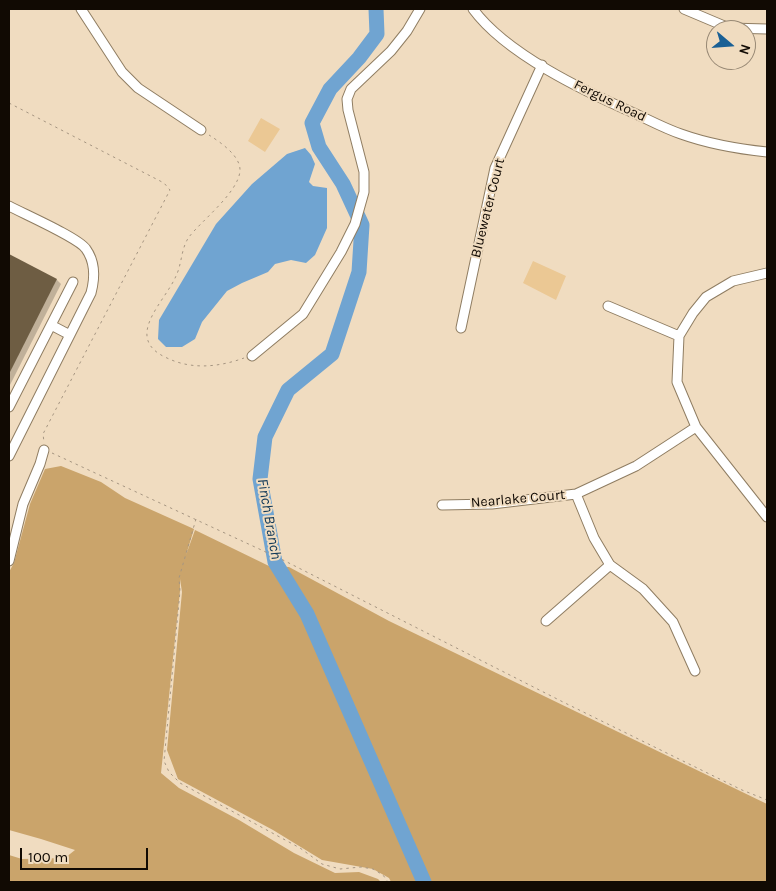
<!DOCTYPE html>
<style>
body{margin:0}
#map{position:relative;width:776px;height:891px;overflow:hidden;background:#f0dcc0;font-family:Karla,sans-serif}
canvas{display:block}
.frame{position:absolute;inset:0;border:10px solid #110a03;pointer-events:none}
.north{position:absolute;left:706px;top:20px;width:50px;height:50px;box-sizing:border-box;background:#f0dcc0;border:1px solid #978874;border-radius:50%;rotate:108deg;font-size:14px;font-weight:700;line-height:20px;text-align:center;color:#110a03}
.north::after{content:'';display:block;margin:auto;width:18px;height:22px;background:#1a6095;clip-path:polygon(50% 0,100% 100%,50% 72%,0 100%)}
.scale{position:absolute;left:20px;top:848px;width:128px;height:22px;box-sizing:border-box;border:2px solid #110a03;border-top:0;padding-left:6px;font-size:15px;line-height:18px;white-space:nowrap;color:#110a03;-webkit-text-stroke:4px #f0dcc0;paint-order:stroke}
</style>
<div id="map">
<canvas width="776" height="891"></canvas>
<div class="frame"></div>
<div class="north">N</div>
<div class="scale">100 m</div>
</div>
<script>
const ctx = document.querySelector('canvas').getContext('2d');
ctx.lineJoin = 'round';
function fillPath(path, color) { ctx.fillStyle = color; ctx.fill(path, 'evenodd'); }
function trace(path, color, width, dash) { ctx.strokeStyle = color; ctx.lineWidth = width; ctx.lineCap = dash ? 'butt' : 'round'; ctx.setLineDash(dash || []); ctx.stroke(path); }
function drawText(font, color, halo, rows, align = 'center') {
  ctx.font = font + ' Karla,sans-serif'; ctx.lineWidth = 4; ctx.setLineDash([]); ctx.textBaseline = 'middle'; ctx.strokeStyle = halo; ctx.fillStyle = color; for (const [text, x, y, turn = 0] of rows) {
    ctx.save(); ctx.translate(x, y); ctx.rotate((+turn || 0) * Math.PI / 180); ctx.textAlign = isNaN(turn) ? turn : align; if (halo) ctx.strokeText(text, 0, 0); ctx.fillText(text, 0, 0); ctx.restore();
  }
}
fillPath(new Path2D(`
 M261,118L280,129L265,152L248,141Z
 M533,261L566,276L556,300L523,283Z`), '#ebc894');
fillPath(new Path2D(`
 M61,466L101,482L125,498L194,529L186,555L195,530L269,566L289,567L389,621L767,804V882H391L389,878L373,869L322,860L273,830L178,779L167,750L182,592L180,579V591L161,773L179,788L239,820L294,853L335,873L359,872L378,879L381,882H9V855L22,859L65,858L75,850L41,839L9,830V572L14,563L30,504L45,469Z`), '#caa46b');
fillPath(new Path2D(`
 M305,148L311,155L315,164L309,182L313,186L327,188V228L315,255L306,263L291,260L275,264L268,272L242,283L227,291L202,322L195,339L182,347H166L158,339L159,320L216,224L252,184L287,154Z`), '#70a4d1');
fillPath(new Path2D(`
 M9,255L57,280L61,284L9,387Z`), '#0003');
trace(new Path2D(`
 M376,9L377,34L359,58L330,89L312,123L319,147L343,184L362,225L359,272L332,354L288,390L265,437L260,479L275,562L307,614L424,882`), '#70a4d1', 15);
fillPath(new Path2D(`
 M9,254L57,279L9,374Z`), '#6e5d43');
const minor = new Path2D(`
 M81,9L122,72L138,88L201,130
 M473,9C506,54 584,91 636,114C651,121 666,129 681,134C709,144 738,149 767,152
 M684,9L729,28L767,29
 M9,206C24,214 79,238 86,249C96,263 95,278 91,293L9,456
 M767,273L733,281L706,297L693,313L679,336L677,382L696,427L767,517
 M608,306L679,336
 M51,325L70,335
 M461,328L495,168L542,65
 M252,356L303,314L341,252L355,224L364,192V172L348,110L347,99L351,89L391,51L407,31L420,9
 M9,407L73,282
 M576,494L594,538L610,565L643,589L673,622L695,671
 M442,505L492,504L576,494L636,466L696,427
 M9,561L23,504L40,464L44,450
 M546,621L610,565`);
trace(minor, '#8f7d62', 11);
trace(new Path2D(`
 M9,103L164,183L170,190L43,434L44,442
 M209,135C220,142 241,156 240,171C238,193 201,221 189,237C181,248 182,264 176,276C165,302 122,338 167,358C192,370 219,367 244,358
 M52,453L283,560L565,703L742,790L767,800
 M196,519L179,578L180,591L164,761L169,772L180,783L300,848L322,864L340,869L361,867L373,869L383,875L388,882`), '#a59581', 1, [2.5, 4]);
trace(minor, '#fff', 9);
drawText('14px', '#110a03', '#f0dcc0', [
 ["Fergus Road",610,101,26],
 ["Bluewater Court",488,208,-76],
 ["Nearlake Court",518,499,-5]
]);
drawText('italic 15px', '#113958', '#f0dcc0', [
 ["Finch Branch",269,519,80]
]);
</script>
